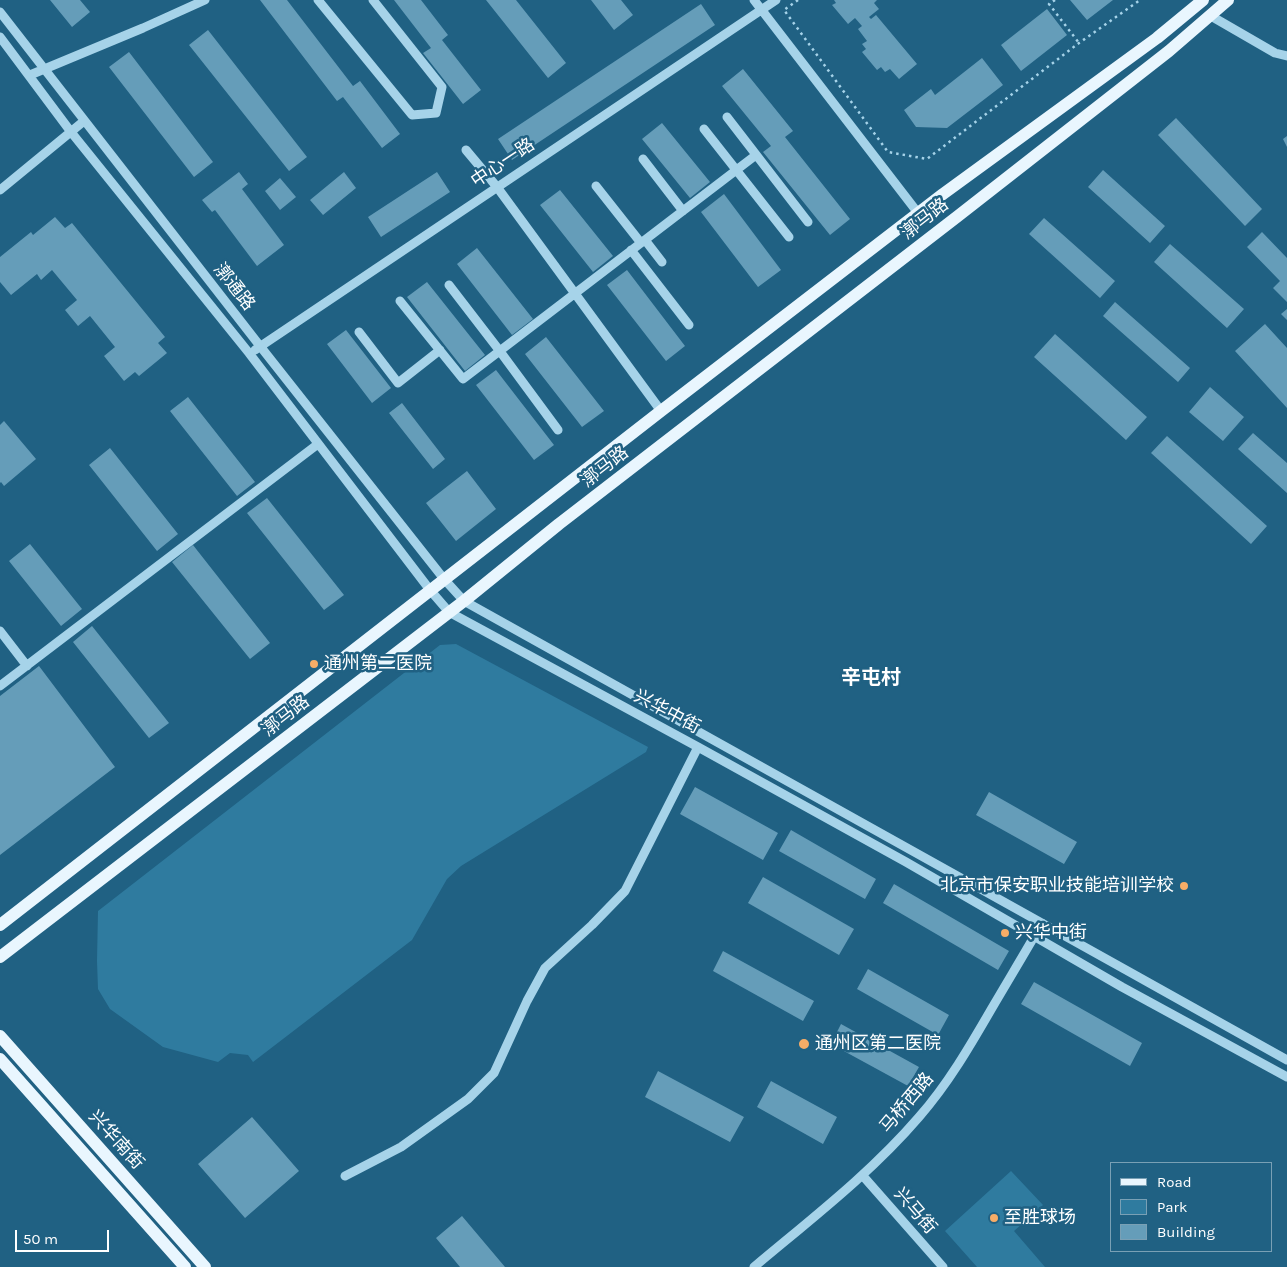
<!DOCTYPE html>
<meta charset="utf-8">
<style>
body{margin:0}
#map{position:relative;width:1287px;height:1267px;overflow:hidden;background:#206183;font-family:Karla,sans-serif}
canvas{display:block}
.legend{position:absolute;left:1110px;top:1162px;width:162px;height:90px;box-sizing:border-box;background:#206183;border:1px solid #79a0b5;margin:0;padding:6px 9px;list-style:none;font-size:15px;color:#fff}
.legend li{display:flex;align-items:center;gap:10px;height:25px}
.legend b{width:25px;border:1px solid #79a0b5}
.scale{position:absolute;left:15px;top:1230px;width:94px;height:22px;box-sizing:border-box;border:2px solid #fff;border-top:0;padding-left:6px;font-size:15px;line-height:18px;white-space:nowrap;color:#fff;-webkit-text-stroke:4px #206183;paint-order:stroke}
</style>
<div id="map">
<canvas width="1287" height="1267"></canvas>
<ul class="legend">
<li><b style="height:6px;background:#e9f6fe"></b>Road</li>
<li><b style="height:14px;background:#2f7b9f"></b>Park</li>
<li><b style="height:14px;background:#659db9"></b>Building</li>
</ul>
<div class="scale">50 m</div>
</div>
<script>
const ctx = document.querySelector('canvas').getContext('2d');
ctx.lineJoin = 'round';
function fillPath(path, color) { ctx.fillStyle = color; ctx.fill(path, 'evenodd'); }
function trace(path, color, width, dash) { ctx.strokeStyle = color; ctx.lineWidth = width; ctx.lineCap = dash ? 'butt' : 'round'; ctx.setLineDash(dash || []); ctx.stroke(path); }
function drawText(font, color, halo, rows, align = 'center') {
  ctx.font = font + ' Karla,"Noto Sans SC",sans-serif'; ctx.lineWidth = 5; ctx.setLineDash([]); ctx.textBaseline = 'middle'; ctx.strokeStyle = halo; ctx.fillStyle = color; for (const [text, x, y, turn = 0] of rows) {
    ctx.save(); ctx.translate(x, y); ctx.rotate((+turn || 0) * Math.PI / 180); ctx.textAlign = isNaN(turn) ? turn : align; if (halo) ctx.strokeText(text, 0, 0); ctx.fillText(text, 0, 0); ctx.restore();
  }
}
fillPath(new Path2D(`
 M456,644L648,747L646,752L461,866L447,879L412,940L253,1062L248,1055L230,1053L218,1062L163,1047L110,1009L98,989L97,961L98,911L440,645Z
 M1011,1171L1043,1205L1014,1231L1045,1267H977L945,1231Z`), '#2f7b9f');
fillPath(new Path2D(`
 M50,0H80L90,12L72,27Z
 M260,0H287L353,86L360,81L400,134L382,148L343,97L337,101Z
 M394,0H421L448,35L442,40L481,90L463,104L423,53L431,48Z
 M486,0H516L566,63L548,78Z
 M591,0H621L633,15L614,30Z
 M834,0H877L874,3L879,9L869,17L871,19L876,15L917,64L899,79L890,69L885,72L881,67L877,70L862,52L866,49L862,44L867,41L858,29L862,26L855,18L848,24L832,5L836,3Z
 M1070,0H1113L1087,20Z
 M701,4L715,25L512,160L498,139Z
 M1047,9L1067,35L1021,71L1001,45Z
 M208,30L307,157L289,171L189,45Z
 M129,52L213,162L194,177L109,67Z
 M982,58L1003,85L947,128L916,127L904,110L931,89L935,95Z
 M743,69L793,131L785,137L850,219L830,235L763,152L771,146L722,86Z
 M1176,118L1262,209L1245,226L1158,135Z
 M662,123L710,182L690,198L642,139Z
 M1287,136V147L1283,139Z
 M1103,170L1165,226L1150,243L1088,187Z
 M239,172L248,184L242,189L284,245L257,266L215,210L212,212L202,200Z
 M344,172L356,188L323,215L310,200Z
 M437,172L450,192L381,237L368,217Z
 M280,178L296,197L280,210L265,191Z
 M560,190L613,256L593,272L540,205Z
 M724,194L781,270L758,287L701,212Z
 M55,217L65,228L72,223L165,337L158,343L167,353L139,376L135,372L124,381L104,356L115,347L90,316L78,326L65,310L77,300L52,270L41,280L37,274L11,295L0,282V257L31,232L33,235Z
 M1044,218L1115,281L1100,298L1029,234Z
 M1262,232L1287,258V302L1273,288L1280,281L1247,247Z
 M1170,244L1244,309L1227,328L1154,262Z
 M477,248L533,319L512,335L457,264Z
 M627,270L685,346L666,361L607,285Z
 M427,282L485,355L465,371L407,297Z
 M1115,302L1190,368L1178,382L1103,316Z
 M1287,309V320L1281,314Z
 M1265,324L1287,348V408L1235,351Z
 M346,330L391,388L372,403L327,344Z
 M1055,334L1147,417L1126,440L1034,357Z
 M546,337L604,411L582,427L525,354Z
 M496,370L554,445L534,460L476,385Z
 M1210,387L1244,417L1223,441L1189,412Z
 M188,397L255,482L237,496L170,411Z
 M402,403L445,459L433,469L389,413Z
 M4,421L36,459L4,486L1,482L0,483V425Z
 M1253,433L1287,463V493L1238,449Z
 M1167,436L1267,526L1251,544L1151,453Z
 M110,448L178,534L157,551L89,465Z
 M467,471L496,509L456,541L426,503Z
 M267,498L344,595L324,610L247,513Z
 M30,544L82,609L61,626L9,561Z
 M193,545L270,643L250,659L172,562Z
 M92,626L169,723L149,738L73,642Z
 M39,666L115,767L0,855V696Z
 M695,787L778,833L763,860L680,814Z
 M989,792L1077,842L1064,864L976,815Z
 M791,830L876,879L865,899L779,851Z
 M763,877L854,929L839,955L748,903Z
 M894,884L1009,951L998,970L883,903Z
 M723,951L814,1001L803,1021L713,971Z
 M868,969L949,1015L938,1035L857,989Z
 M1034,982L1142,1043L1130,1066L1021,1004Z
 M841,1024L919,1067L908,1086L831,1044Z
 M658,1071L744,1117L730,1142L645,1097Z
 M771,1081L837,1117L823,1144L757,1107Z
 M252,1117L299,1171L245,1218L198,1164Z
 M462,1216L505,1267H460L436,1238Z`), '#659db9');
trace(new Path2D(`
 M798,0L784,10L888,152L927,159L1079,43L1140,0
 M1055,0L1049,4L1079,43`), '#a6d3e9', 2.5, [2.5, 4]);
trace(new Path2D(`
 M318,0L412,115L436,113L442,87L373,0
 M754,0L918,213
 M0,12L260,346L444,579L464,601C737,755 1013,906 1287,1060
 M1211,16L1275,53L1287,56
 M0,37L71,132L249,353L430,590L449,612L698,747L906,862L1122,987L1287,1077
 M30,75L143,28L205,0
 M727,117L808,222
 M704,129L789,237
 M466,150L497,187L661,411
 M643,159L683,211
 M596,186L641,243
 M0,190L84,121
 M645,240L662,262
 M631,250L689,325
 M449,285L499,350L558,430
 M400,301L463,379L756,155
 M359,332L398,383L440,350
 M255,350L776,0
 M0,631L27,666
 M0,686L318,444
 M345,1176L401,1147L468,1099L494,1073L527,1001L545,968L592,925L625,891L698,747
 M863,1176L943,1267
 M754,1267C811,1219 870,1174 919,1117C948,1084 970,1046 992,1008C1009,979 1026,951 1042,923`), '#a6d3e9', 9);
trace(new Path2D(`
 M0,925L661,411L943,194L1157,38L1203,0
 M0,957L464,601L559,524L958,216L1169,51L1228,0
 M0,1036L205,1267
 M0,1059L185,1267`), '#e9f6fe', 12);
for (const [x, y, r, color] of [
 [314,664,5,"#f7ad67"],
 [1184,886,5,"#f7ad67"],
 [1005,933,5,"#f7ad67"],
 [804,1044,6,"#f7ad67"],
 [994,1218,5,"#f7ad67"]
]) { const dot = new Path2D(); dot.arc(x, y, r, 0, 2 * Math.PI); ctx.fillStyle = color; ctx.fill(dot); trace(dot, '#206183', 2); }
drawText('18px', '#fff', '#206183', [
 ["中心一路",503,163,-34],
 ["漷马路",925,219,-38],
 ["漷通路",234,287,52],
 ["漷马路",605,467,-38],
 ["兴华中街",667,712,28],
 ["漷马路",286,716,-38],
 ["马桥西路",907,1103,-50],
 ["兴华南街",116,1140,48],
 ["兴马街",915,1211,49]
]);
drawText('18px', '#fff', '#206183', [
 ["通州第二医院",324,664],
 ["北京市保安职业技能培训学校",1174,886,"right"],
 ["兴华中街",1015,933],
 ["通州区第二医院",815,1044],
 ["至胜球场",1004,1218]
], 'left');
drawText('bold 20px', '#fff', '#206183', [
 ["辛屯村",871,678]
]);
</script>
